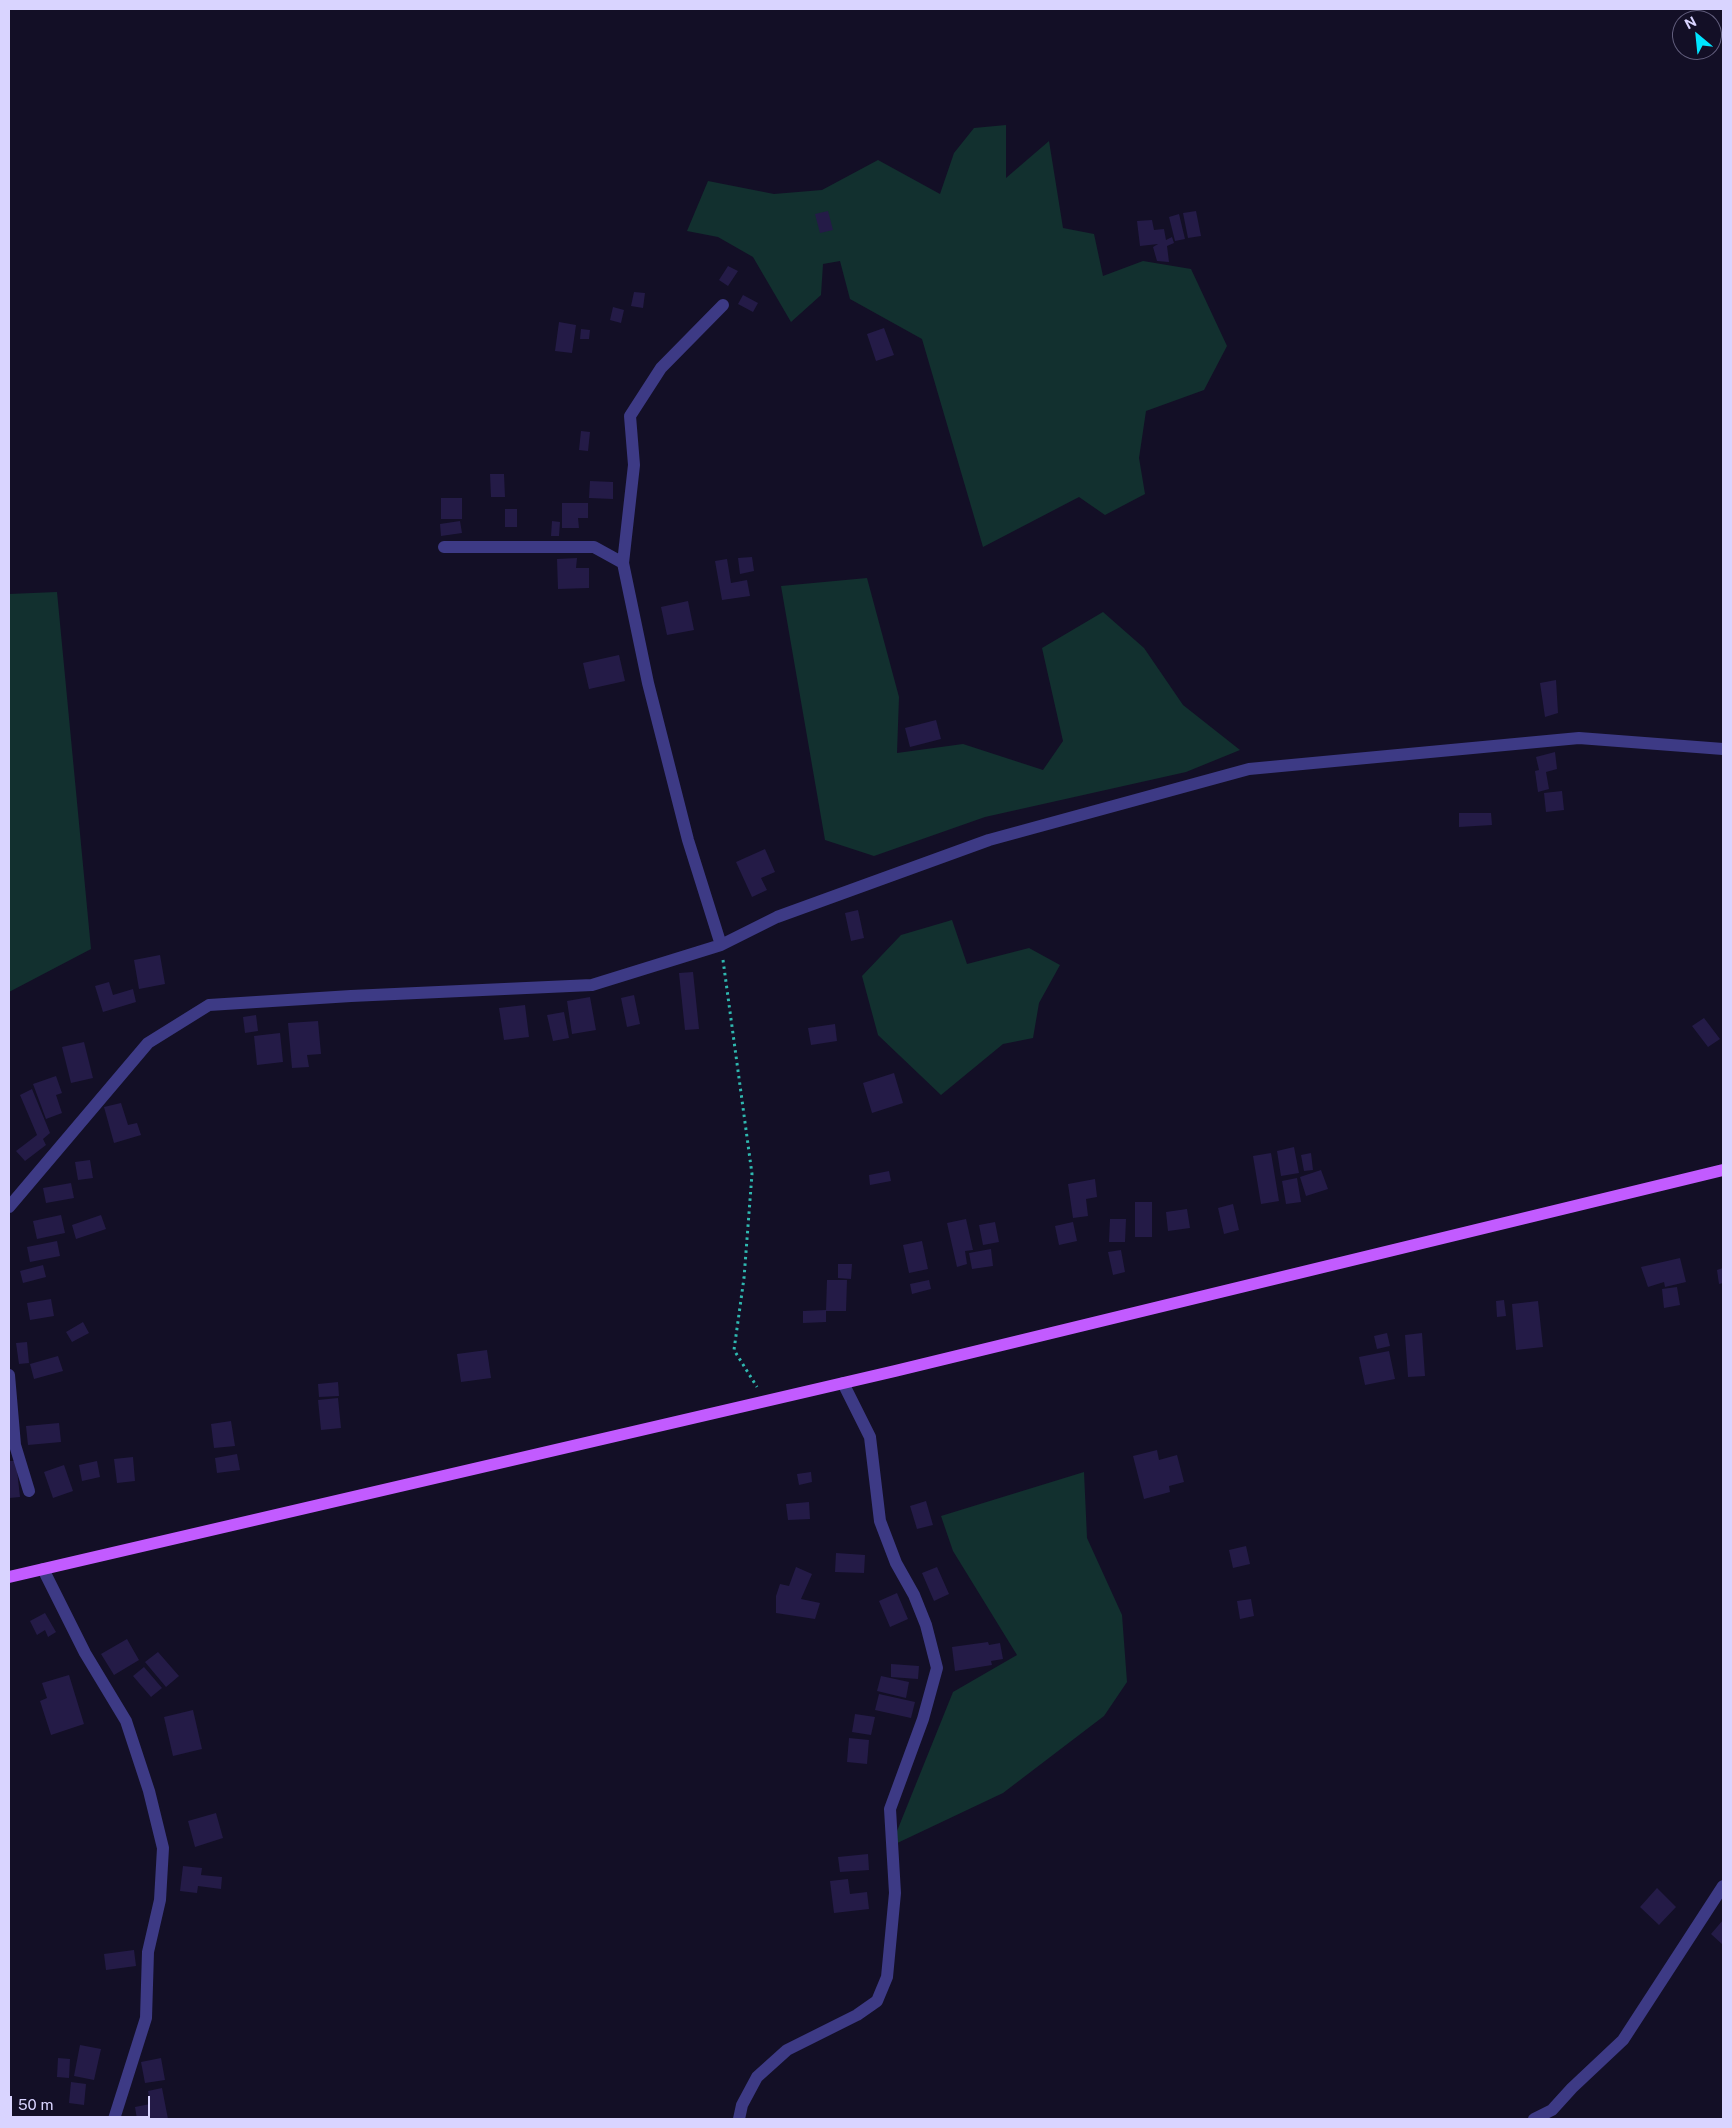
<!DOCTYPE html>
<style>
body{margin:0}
#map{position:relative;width:1732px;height:2128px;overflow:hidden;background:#130f26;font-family:"Public Sans",sans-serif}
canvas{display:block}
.frame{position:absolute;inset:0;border:10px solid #d9d4ff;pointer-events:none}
.north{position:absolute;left:1672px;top:10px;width:50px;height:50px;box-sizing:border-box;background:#130f26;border:1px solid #625e7d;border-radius:50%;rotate:332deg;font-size:14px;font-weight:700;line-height:20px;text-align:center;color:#d9d4ff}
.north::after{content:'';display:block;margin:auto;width:18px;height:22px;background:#00e5ff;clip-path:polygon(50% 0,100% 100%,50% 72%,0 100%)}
.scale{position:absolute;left:10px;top:2096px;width:140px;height:22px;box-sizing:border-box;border:2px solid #d9d4ff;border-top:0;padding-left:6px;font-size:15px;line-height:18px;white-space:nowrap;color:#d9d4ff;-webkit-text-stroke:4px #130f26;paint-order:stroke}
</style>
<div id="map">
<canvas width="1732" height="2128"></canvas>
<div class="frame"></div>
<div class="north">N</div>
<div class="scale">50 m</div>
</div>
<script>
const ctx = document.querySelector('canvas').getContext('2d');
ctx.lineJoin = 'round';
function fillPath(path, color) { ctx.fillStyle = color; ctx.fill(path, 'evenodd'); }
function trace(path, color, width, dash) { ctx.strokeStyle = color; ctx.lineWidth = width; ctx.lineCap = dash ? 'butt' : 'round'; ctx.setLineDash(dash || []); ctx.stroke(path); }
fillPath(new Path2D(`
 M1006,125V178L1049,141L1063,228L1094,234L1103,276L1143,261L1191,269L1227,346L1204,390L1146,411L1139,458L1145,494L1105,515L1079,497L983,547L922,339L850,299L840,261L823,264L821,295L791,322L753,257L718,237L687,231L708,181L774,194L822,190L878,160L940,194L954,153L974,128Z
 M867,578L899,697L897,753L963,744L1043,770L1063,741L1042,648L1103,612L1144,648L1183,705L1240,750L1186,772L985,817L874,856L825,840L781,586Z
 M57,592L91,949L9,992V594Z
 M952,920L967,964L1029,948L1060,965L1039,1003L1033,1038L1003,1044L941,1095L878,1035L862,976L901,935Z
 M1084,1472L1087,1538L1122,1615L1127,1682L1104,1716L1003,1793L891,1846L953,1692L1017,1655L953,1551L941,1516Z`), '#12302f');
fillPath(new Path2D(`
 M828,211L833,230L820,233L815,214Z
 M1196,211L1201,236L1188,238L1183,213Z
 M1179,214L1185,239L1175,241L1169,217Z
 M1152,220L1154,230L1164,229L1166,240L1172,237L1174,243L1167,246L1169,262L1157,261L1153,247L1158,244L1140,246L1137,221Z
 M728,266L738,271L728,286L719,280Z
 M634,292L645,293L643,308L631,306Z
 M743,295L758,303L753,312L738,304Z
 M613,307L624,310L621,323L610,320Z
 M559,322L576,325L572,353L555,351Z
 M884,328L894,355L876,361L867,334Z
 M581,329L590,330L589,339H580Z
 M581,431L590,432L588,451L579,450Z
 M490,474H504L505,497H491Z
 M590,481L613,482V499L589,498Z
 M441,498H462V519H441Z
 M562,503H588V518H578L579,528H562Z
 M505,509H517V527H505Z
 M460,521L462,533L441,536L440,524Z
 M552,521L560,522L559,536H551Z
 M752,557L754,571L740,574L738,558Z
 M577,558L576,568H589V588L558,589L557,559Z
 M727,559L731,583L747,580L750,596L722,600L715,561Z
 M688,601L694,630L667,635L661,607Z
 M619,655L625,681L589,689L583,663Z
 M1556,680L1558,713L1545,717L1540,683Z
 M936,720L941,739L910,747L905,728Z
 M1555,752L1557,769L1546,772L1549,789L1538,792L1535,771L1539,770L1536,757Z
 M1562,791L1564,810L1546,812L1544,793Z
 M1459,813H1491L1492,825L1459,827Z
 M765,849L775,872L761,878L767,890L752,897L736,862Z
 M858,910L864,938L851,941L845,913Z
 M160,955L165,984L139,989L134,960Z
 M693,972L699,1029L685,1030L679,973Z
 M109,982L113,995L133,989L136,1002L103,1012L95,986Z
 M634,995L640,1024L627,1027L621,998Z
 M590,997L596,1030L572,1034L567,1001Z
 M525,1005L529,1037L504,1040L499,1008Z
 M564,1012L569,1038L553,1041L547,1015Z
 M256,1015L258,1031L245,1033L243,1017Z
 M1704,1018L1720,1039L1708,1047L1692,1026Z
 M318,1021L321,1054L307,1055L309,1067L292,1068L288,1023Z
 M835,1024L837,1041L811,1045L808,1028Z
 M280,1033L283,1062L257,1065L254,1036Z
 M84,1042L93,1078L71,1083L62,1047Z
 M894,1073L903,1103L872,1113L863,1083Z
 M56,1076L62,1093L56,1095L62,1113L46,1119L33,1084Z
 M32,1089L50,1133L43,1139L46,1145L25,1161L16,1151L37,1135L20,1095Z
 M121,1103L128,1125L137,1123L141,1135L114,1143L104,1107Z
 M1294,1147L1299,1173L1281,1176L1277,1151Z
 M1271,1153L1279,1201L1261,1204L1253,1156Z
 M1311,1153L1313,1170L1304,1171L1301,1155Z
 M90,1160L93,1178L78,1180L75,1162Z
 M1321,1170L1328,1189L1306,1196L1300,1177Z
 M889,1171L891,1181L870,1185L869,1175Z
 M1297,1178L1301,1202L1286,1204L1282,1181Z
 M1095,1179L1097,1197L1086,1199L1088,1216L1073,1218L1068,1184Z
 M71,1183L74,1198L46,1203L43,1188Z
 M1135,1202H1152V1237H1135Z
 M1233,1204L1239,1230L1224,1234L1218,1208Z
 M1187,1209L1190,1228L1168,1231L1166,1212Z
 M61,1215L65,1233L37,1239L33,1221Z
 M101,1215L106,1229L76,1239L72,1225Z
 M966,1219L973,1250L965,1251L967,1264L957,1267L947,1223Z
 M1110,1219H1126L1125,1242H1109Z
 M995,1222L999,1242L983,1245L979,1225Z
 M1073,1222L1077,1241L1059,1245L1055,1226Z
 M57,1241L60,1256L30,1262L27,1247Z
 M922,1241L928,1269L909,1273L903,1245Z
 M991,1249L993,1266L972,1269L969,1253Z
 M1121,1250L1125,1272L1113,1275L1108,1252Z
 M1680,1258L1686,1282L1665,1287L1664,1282L1648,1287L1641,1267Z
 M838,1264H852L851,1279L838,1278Z
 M43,1265L46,1277L23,1283L20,1271Z
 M1723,1268V1283L1719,1284L1717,1270Z
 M827,1280H847L846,1311H826Z
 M929,1280L931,1289L912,1294L910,1284Z
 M1677,1287L1680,1305L1664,1308L1662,1289Z
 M51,1299L54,1316L30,1320L27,1303Z
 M1504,1300L1506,1316L1497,1317L1496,1301Z
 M1538,1301L1543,1347L1516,1350L1512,1304Z
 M826,1310V1322L803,1323V1311Z
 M83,1322L89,1333L72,1342L66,1332Z
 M1387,1333L1390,1346L1377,1349L1374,1336Z
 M1422,1333L1425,1376L1408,1377L1405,1335Z
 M27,1342L29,1363L19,1364L16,1343Z
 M487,1350L491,1378L461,1382L457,1354Z
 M1389,1351L1395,1379L1365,1385L1359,1357Z
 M58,1356L63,1371L34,1379L30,1364Z
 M338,1382L339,1396L319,1397L318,1384Z
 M338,1398L341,1428L321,1430L318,1400Z
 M231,1421L235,1446L214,1448L211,1424Z
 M59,1423L61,1442L28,1445L26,1426Z
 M1157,1450L1159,1460L1177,1455L1184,1482L1169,1486L1170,1492L1144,1499L1133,1456Z
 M237,1454L240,1470L217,1473L215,1458Z
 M133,1457L135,1481L117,1483L114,1459Z
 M9,1461H16L20,1497L9,1498Z
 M97,1461L100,1477L82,1481L79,1465Z
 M64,1465L73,1491L53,1498L44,1472Z
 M811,1472L812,1482L799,1485L797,1474Z
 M926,1501L933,1525L917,1529L910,1506Z
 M809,1502L810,1519L788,1520L786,1504Z
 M1246,1546L1250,1564L1233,1568L1229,1550Z
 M836,1553L865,1555L864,1573L835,1572Z
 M796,1567L812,1574L801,1599L820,1603L815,1619L776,1613V1596L780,1584L789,1586Z
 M937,1567L949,1594L934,1601L922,1573Z
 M897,1593L908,1619L890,1627L879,1601Z
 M1251,1599L1254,1616L1240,1619L1237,1601Z
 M45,1613L56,1632L48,1637L45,1630L37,1635L30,1621Z
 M127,1639L139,1660L114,1675L101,1654Z
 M988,1642L989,1645L1000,1643L1003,1659L991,1661L992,1665L955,1671L952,1647Z
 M158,1652L179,1676L166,1687L145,1662Z
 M891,1664L919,1666L918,1679L891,1677Z
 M144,1667L162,1688L151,1697L133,1676Z
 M69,1675L84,1724L51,1735L40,1701L47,1698L42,1683Z
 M881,1676L909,1682L906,1698L877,1691Z
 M879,1694L915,1702L911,1718L875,1710Z
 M193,1710L202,1749L173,1756L164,1717Z
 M855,1714L875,1717L871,1735L852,1732Z
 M849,1738L869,1740L867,1764L847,1762Z
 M216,1813L223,1838L195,1847L188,1821Z
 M868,1854L869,1870L840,1872L838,1857Z
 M183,1866L202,1868L201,1875L222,1877L221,1889L198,1886L197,1893L180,1891Z
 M848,1879L850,1894L867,1892L869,1909L834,1913L830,1881Z
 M1657,1888L1676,1907L1659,1925L1640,1907Z
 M1723,1920V1945L1711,1934Z
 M134,1950L136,1966L106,1970L104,1954Z
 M80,2045L101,2049L94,2080L74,2076Z
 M58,2058L70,2059L69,2078L57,2077Z
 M161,2058L165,2080L145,2083L141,2062Z
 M71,2082L86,2084L84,2105L69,2103Z
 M162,2088L168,2119H137L135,2107L150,2104L148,2091Z`), '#241b47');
trace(new Path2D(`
 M723,960L752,1174L744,1278L734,1350L757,1387`), '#2fb8b0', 3, [2.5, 4]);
trace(new Path2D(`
 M444,547H594L623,563
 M721,945L688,840L648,683L623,563L634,465L630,416L661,368L723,305
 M9,1207L148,1043L209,1005L351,996L592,985L721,945L777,917L989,840L1249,769L1579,738L1723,749
 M9,1375L15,1445L29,1491
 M43,1569L85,1653L126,1721L149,1791L163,1848L160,1900L148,1952L146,2018L114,2119
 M739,2119L742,2105L757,2077L787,2050L857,2015L877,2001L887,1977L895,1893L890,1809L923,1719L937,1668L926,1625L914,1595L896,1563L880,1521L870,1437L843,1383
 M1534,2119L1552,2110L1572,2088L1623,2040L1723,1886`), '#3d3a85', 12);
trace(new Path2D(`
 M9,1577L895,1371L1723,1170`), '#c25bff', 12);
</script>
